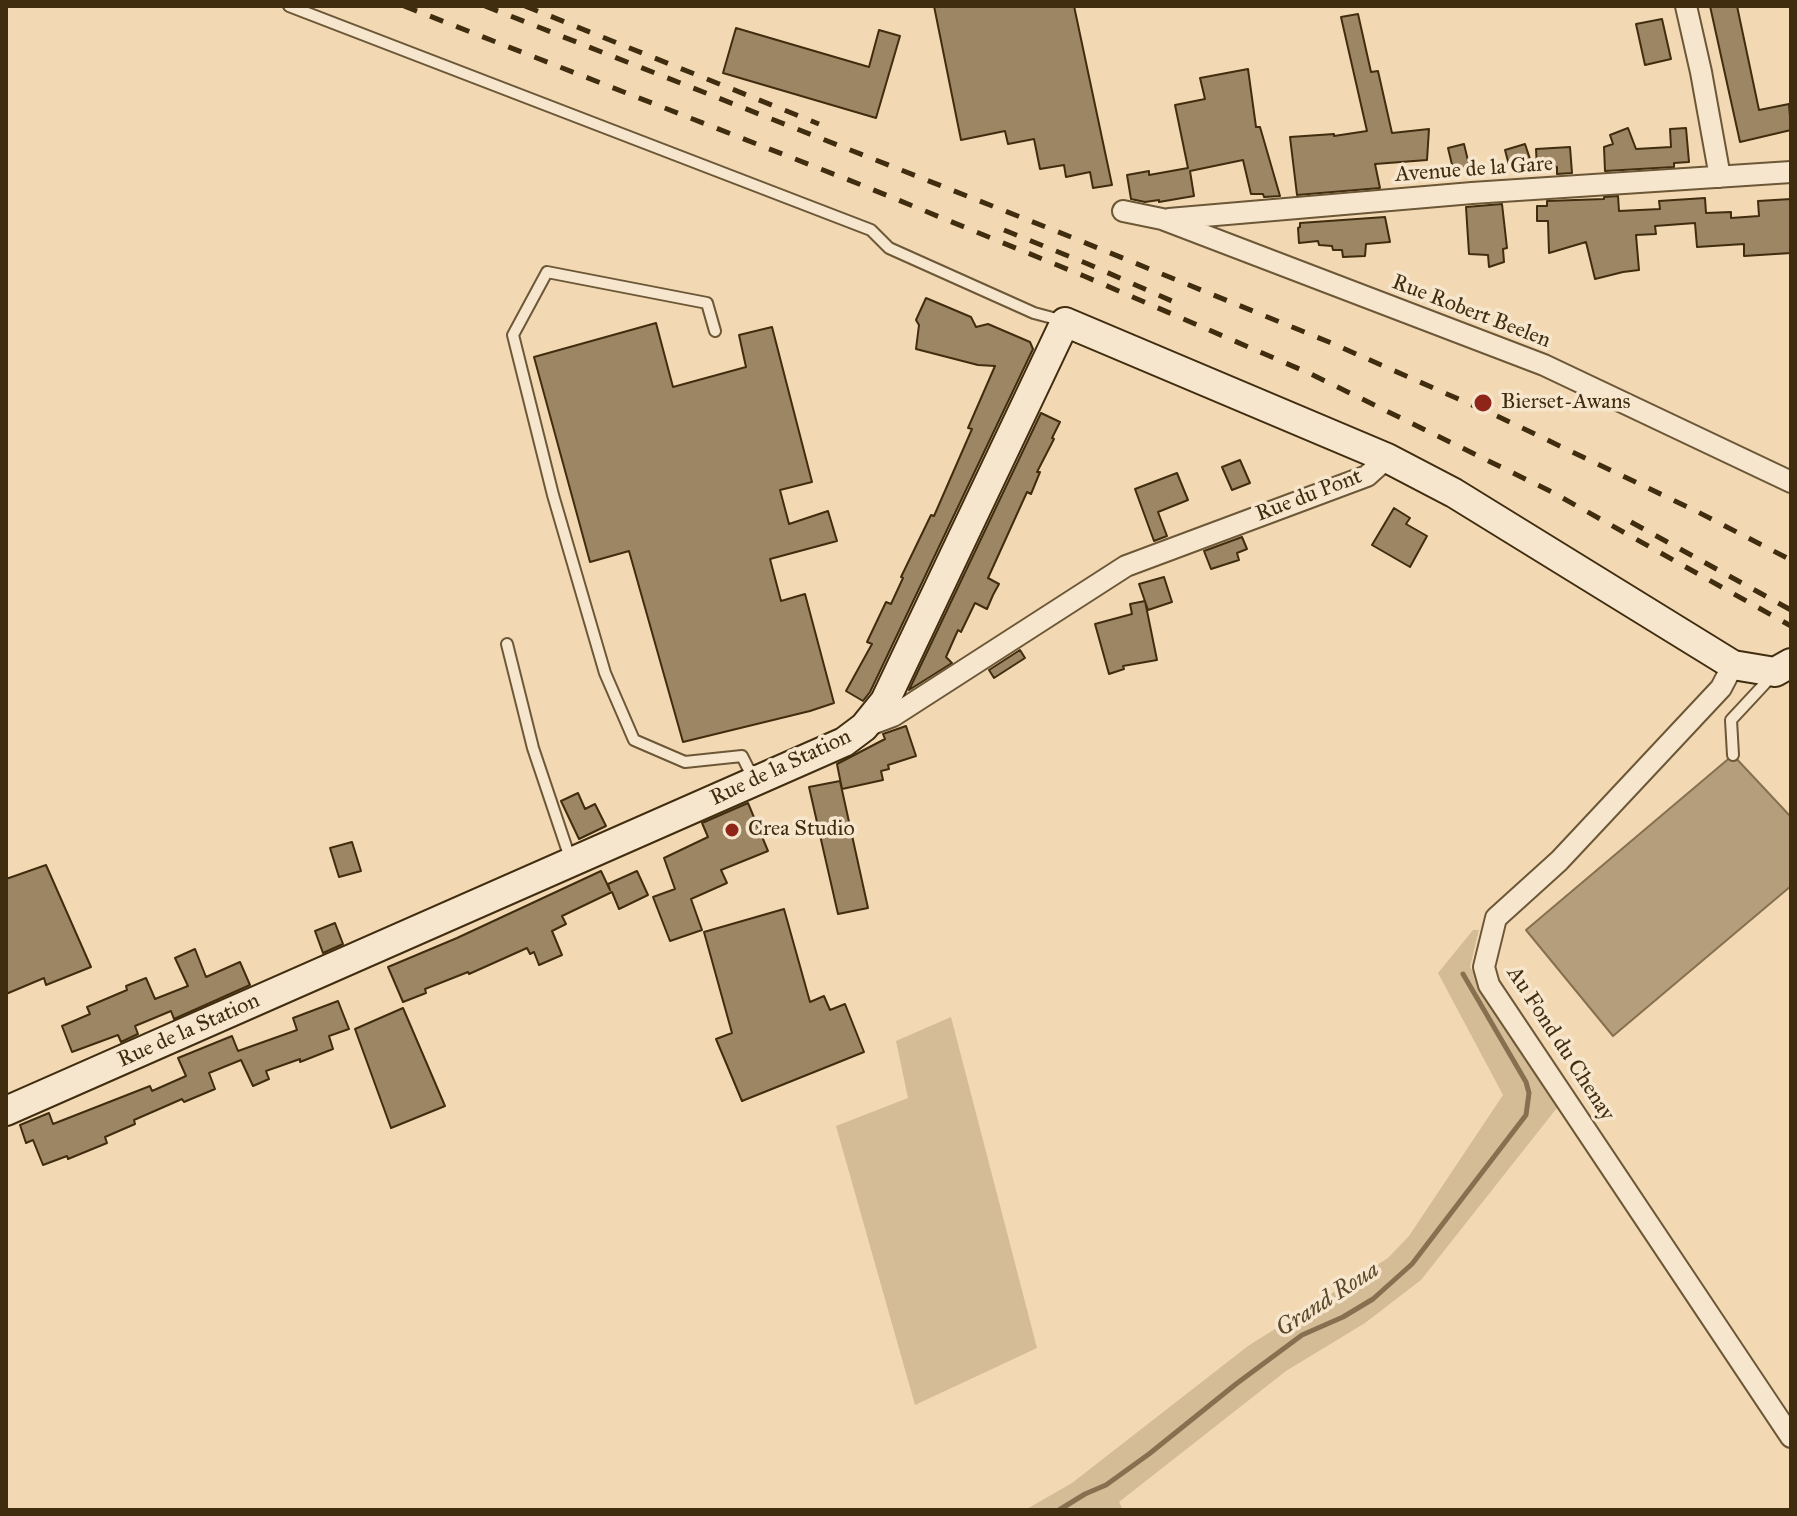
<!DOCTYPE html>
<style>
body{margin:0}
#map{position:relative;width:1797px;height:1516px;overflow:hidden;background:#f2d9b3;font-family:"IM FELL Great Primer",serif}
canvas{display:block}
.frame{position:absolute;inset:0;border:8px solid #402c0e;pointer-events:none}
</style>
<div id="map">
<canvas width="1797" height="1516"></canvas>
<div class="frame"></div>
</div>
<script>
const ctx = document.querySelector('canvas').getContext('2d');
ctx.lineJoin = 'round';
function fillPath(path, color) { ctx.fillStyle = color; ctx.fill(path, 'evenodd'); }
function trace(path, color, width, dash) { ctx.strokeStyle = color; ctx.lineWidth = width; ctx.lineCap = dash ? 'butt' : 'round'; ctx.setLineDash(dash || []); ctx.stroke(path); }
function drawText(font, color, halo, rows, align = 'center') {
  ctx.font = font + ' "IM FELL Great Primer",serif'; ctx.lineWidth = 7; ctx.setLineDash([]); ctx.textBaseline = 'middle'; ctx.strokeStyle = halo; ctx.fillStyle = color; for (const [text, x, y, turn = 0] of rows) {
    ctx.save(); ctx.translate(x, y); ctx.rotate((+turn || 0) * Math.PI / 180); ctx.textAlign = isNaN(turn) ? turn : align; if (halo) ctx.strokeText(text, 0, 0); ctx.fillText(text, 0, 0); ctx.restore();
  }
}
fillPath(new Path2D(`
 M1473,930H1479L1470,967L1560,1104L1421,1280L1365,1323L1286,1371L1119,1502L1123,1510H1025L1072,1483L1248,1346L1388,1258L1409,1236L1503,1095L1438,973Z
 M951,1017L1037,1348L915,1405L836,1126L908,1098L896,1041Z`), '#d4bc97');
const water = new Path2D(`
 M1733,755L1791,817V886L1613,1036L1526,930Z`);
fillPath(water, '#b59e7b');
trace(water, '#86704f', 2);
trace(new Path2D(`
 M1059,1510L1085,1494L1106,1485L1149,1454L1236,1384L1302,1335L1343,1317L1373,1299L1412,1264L1526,1115L1529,1093L1526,1082L1463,974`), '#86704f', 5);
const building = new Path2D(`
 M934,6H1074L1112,185L1093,188L1090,172L1066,177L1064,165L1040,169L1034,139L1008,144L1005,131L961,140Z
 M1710,6H1737L1759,110L1789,104L1791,130L1740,142Z
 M1358,14L1371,72L1378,71L1392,133L1429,129L1427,160L1375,164L1380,188L1297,195L1290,137L1334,134V136L1367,131L1341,17Z
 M1662,19L1671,59L1645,65L1636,24Z
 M736,28L869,67L879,30L900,36L876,118L723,73Z
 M1248,69L1256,127H1260L1280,196L1264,197L1263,194H1251L1243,160L1190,171L1194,196L1159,202V200L1145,202L1131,199L1127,175L1149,171V175L1188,168L1175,105L1205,99L1200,78Z
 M1628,128L1636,149L1671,147L1670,129L1686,128L1689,162L1674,163V167L1605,171L1604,147L1613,144L1610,135Z
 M1464,144L1470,169L1454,173L1448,148Z
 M1525,144L1530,159L1509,165L1505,150Z
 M1570,147L1572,173L1557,174V167L1537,168L1536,149Z
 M1618,196L1619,211L1660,209L1659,201L1705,198L1706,213L1731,212V218L1759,216L1758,201L1791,199V253L1744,256V244L1697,247L1695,223L1655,226L1656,234L1636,235L1639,270L1623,272L1595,279L1586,242L1549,253L1548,221H1537V206H1547V201L1604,199V197Z
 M1502,204L1507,248L1503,249L1504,262L1489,267L1488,255L1469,254L1466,207Z
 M1385,217L1390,242L1366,244L1365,256L1343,257L1342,250H1333L1332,246L1319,245L1318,241L1299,243L1298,228L1300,227V223Z
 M926,298L971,317L976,327L988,324L1030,342L1033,349L870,692L863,701L846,691L872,644L867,642L886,602L891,604L903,578L901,577L931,515L934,516L972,429L968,428L995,366L978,365L916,349L919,325L916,320Z
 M656,323L673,387L746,367L739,335L772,327L812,482L780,490L789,524L828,511L837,541L770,559L781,601L805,594L834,703L810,711L683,742L629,551L590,562L534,357Z
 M1041,413L1060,422L1052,438L1054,439L1037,472H1040L1031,494L1027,492L988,578L999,584L993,595L987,609L975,603L961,632L958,630L946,657L952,663L909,690Z
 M1240,460L1250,483L1232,490L1222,467Z
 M1177,473L1188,500L1158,512L1167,536L1154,541L1135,489Z
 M1394,508L1410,518L1406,524L1427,536L1410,567L1372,545Z
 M1242,537L1247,549L1237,553L1239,560L1211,569L1204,551Z
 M1164,577L1172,602L1148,610L1139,584Z
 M1145,601L1157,660L1123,666L1124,669L1109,674L1095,624L1132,614L1130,604Z
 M1020,650L1025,658L994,678L989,670Z
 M906,726L916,756L888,765L889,769L881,771L883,780L842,789L837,764L885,739L883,734Z
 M840,781L868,908L838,914L809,787Z
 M578,793L585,809L595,804L606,826L579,839L561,801Z
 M748,803L768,851L721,870L727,883L691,899L702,930L670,941L653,897L675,889L664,858L708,837L702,823Z
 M352,842L361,871L339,877L330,848Z
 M46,865L91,967L46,985L44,978L6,994V879Z
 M601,871L610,890L608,884L637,871L648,895L619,909L612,892L562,916L566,924L552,931L562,955L539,965L534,952L530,954L527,948L469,974L468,972L425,989L426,993L403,1002L388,967L457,938Z
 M784,909L810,1002L824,996L830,1010L845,1004L864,1052L742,1101L716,1039L732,1033L704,932Z
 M335,923L343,944L323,953L315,931Z
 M195,949L206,977L240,962L250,985L174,1019L171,1011L135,1026L138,1034L121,1042L118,1035L72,1052L62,1026L90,1014L87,1007L127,990L126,986L146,978L155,999L188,986L175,958Z
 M338,1001L349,1029L329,1036L333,1049L300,1062V1059L266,1071L269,1079L253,1086L241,1060L209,1073L215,1089L184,1102L182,1099L134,1120L135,1124L105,1137L107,1143L68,1159L67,1156L43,1165L33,1140L26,1143L20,1125L49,1113L53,1124L150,1086L152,1091L186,1076L178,1058L232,1036L238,1051L297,1030L293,1018Z
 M403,1008L445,1106L391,1128L355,1029Z`);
fillPath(building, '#9d8664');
trace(building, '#402c0e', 2);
const lane = new Path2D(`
 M289,6L871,230L889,248L1034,313L1064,321
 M715,331L707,303L547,272L513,335L553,495L605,673L634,740L685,762L742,756L754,780
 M507,644L533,748L571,861
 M1733,755L1731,720L1771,677`);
const street = new Path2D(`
 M1686,6L1701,72L1720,177
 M1123,211L1162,219L1544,365L1791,482
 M1169,219L1472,193L1791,172
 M1733,665L1721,688L1559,861L1496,918L1484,967L1489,985L1791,1437
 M864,727L893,716L1126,566L1367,476L1387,458`);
const secondary = new Path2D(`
 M6,1111L844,742L864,727L885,701L1065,322L1387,458L1454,493L1733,665L1775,672L1791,663`);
trace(lane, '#6c5737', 14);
trace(street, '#6c5737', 24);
trace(secondary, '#402c0e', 32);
trace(lane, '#f7e6ce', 10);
trace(street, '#f7e6ce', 20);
trace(secondary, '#f7e6ce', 28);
trace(new Path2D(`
 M404,6L859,184L1084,276L1311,374L1552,492L1791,626
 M485,6L1071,237L1329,342L1497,416L1694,510L1791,560
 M525,6L819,124
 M1004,230L1088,264L1181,305
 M1631,522L1791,610`), '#402c0e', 5, [14, 14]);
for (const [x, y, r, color] of [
 [1483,403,10,"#8f2418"],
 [732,830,8,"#8f2418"]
]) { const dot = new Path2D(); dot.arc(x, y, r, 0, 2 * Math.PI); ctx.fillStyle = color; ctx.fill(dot); trace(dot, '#f7e6ce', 3); }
drawText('22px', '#402c0e', '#f7e6ce', [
 ["Avenue de la Gare",1474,170,-4],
 ["Rue Robert Beelen",1471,312,21],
 ["Rue du Pont",1309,496,-21],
 ["Rue de la Station",781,768,-25],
 ["Rue de la Station",189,1031,-24],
 ["Au Fond du Chenay",1560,1044,57]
]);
drawText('22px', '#402c0e', '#f7e6ce', [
 ["Bierset-Awans",1501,403],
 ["Crea Studio",748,830]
], 'left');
drawText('italic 24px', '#5d4829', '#f7e6ce', [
 ["Grand Roua",1328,1300,-33]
]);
</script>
